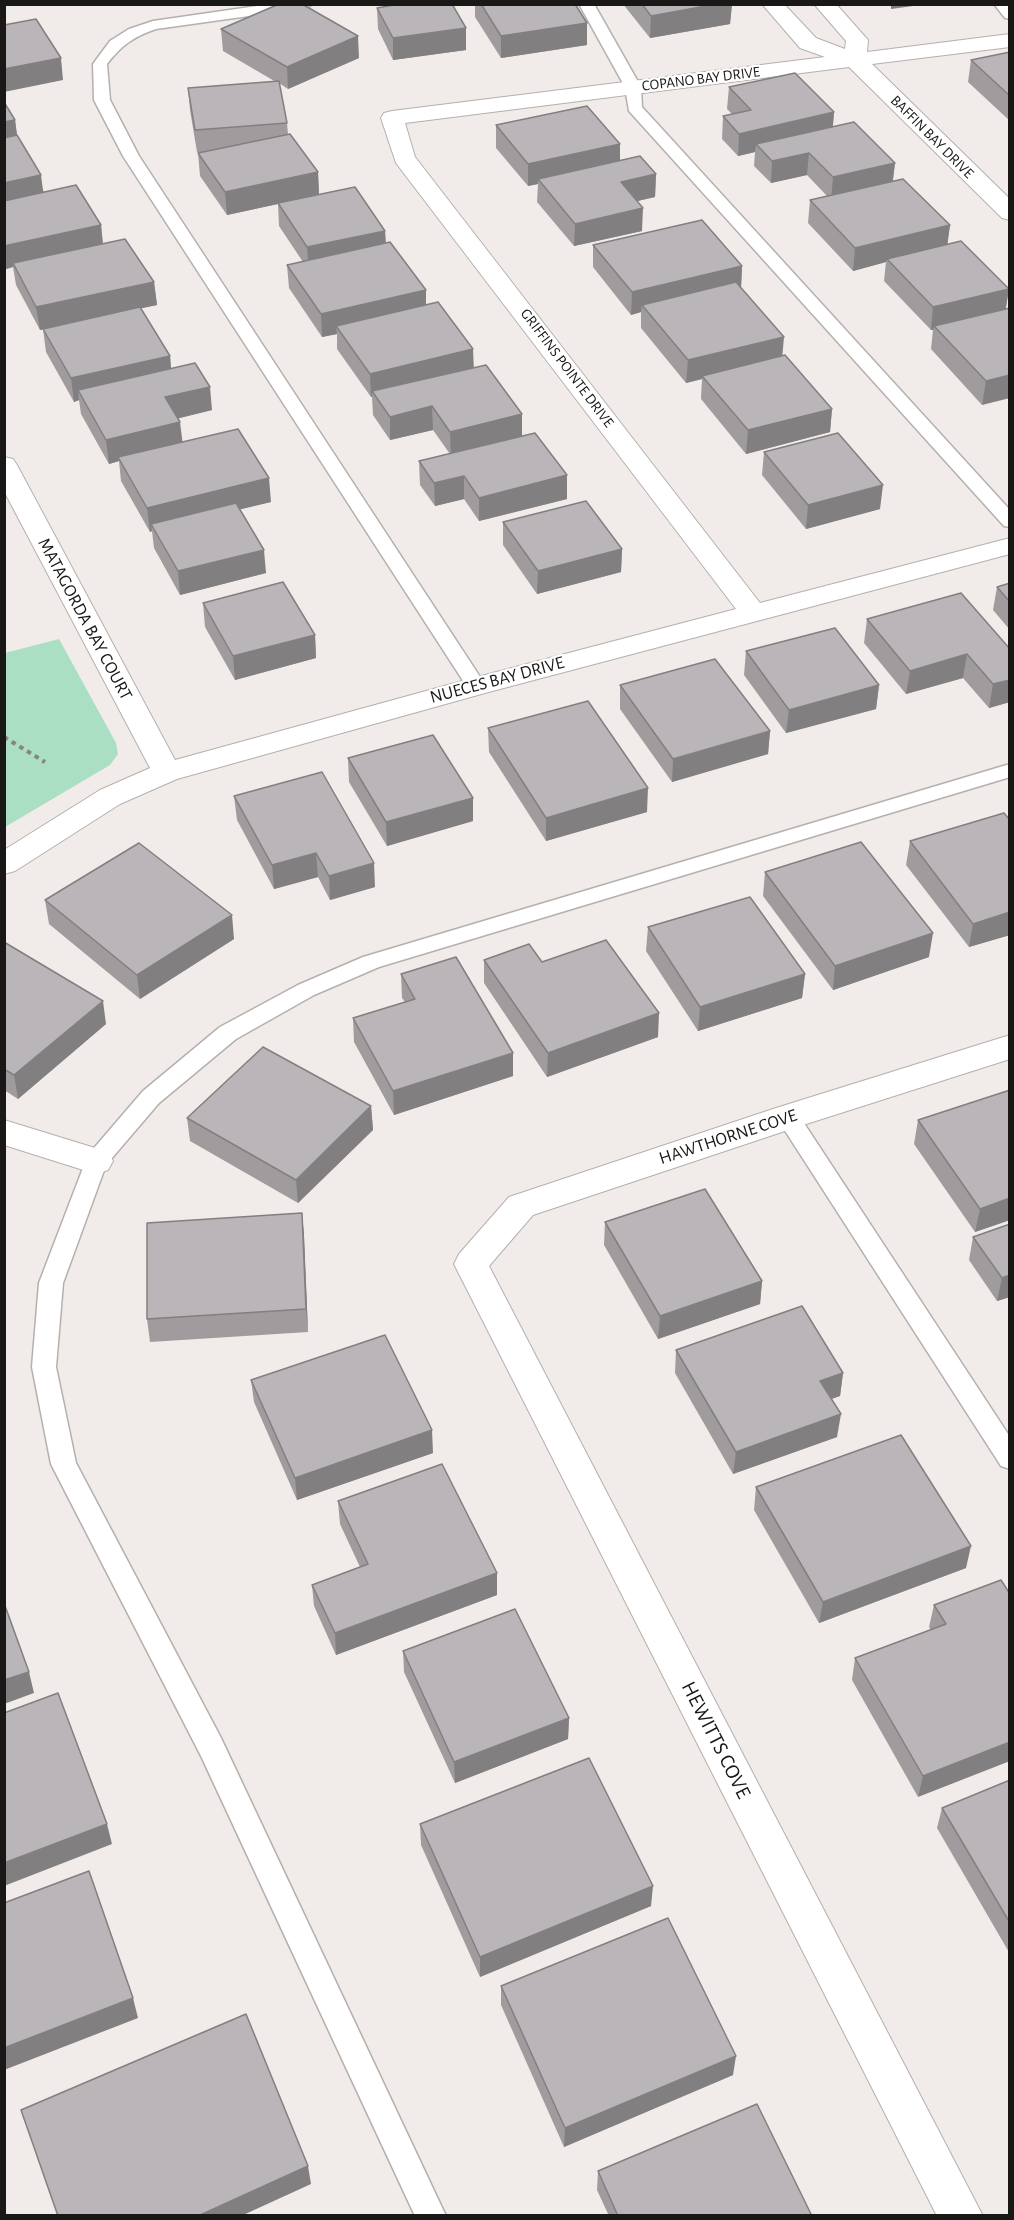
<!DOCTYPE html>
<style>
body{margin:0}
#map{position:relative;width:1014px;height:2220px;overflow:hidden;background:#f1ece9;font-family:"Alegreya Sans",sans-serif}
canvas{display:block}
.frame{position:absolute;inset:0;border:6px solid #191817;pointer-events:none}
</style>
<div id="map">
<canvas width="1014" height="2220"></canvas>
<div class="frame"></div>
</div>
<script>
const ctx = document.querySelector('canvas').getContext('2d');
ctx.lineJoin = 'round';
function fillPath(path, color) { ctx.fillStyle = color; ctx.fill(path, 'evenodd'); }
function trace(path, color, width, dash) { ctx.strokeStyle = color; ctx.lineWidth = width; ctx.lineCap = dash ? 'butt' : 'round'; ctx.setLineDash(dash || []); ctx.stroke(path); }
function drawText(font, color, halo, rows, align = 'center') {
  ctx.font = font + ' "Alegreya Sans",sans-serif'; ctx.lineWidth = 4.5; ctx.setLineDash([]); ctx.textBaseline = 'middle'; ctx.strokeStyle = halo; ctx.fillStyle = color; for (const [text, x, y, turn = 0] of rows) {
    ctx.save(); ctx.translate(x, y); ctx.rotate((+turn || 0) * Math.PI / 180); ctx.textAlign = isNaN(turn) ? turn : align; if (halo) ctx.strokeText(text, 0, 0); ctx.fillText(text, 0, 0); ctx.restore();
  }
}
fillPath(new Path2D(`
 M59,639L116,743L118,754L110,765L5,827V653Z`), '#aadfc3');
const service = new Path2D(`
 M271,4H313L306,8L156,29C133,37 122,45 107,64L110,100L139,156L486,686L483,690L476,692L469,690L123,156L94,100L93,64L110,41L129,29L153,21Z
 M579,4H594L641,87L642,107L1010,510V527L1004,526L629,111L625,87Z
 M994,4H1009L1010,19L1005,18Z
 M1010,764V777L379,967L314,995L236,1039L159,1103L106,1165L63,1283L56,1367L76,1463L221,1738L446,2216H415L201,1756L51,1464L32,1367L39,1283L88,1155L143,1091L220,1027L298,985L363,957Z
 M788,1109L796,1111L1010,1437V1469L1001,1466L780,1123L777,1117L780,1111Z`);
const minor = new Path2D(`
 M762,4H784L816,38L845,49L846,41L814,4H836L868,40L867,52L1010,34V47L872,64L1010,199V220L1002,218L849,67L405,123L415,157L760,603L1010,538V554L485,693L177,779L120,804L15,871L4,874V850L100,790L150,768L4,491V457L13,459L17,465L175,760L466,680L736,609L396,163L381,118L384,113L392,111L825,57L800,48Z
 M1010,1035V1059L800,1126L533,1215L489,1266L983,2216H937L454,1264L459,1254L509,1197L776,1108Z
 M4,1120L108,1152L113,1161L108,1170L96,1174L4,1145Z`);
trace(service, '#b5b0ad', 3);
trace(minor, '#b5b0ad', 2);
trace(new Path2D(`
 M4,737L45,762`), '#878482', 4, [4.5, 4.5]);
fillPath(service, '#fff');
fillPath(minor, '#fff');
fillPath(new Path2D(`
 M475,4H575L587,23V45L501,58L475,17Z
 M623,4H732L730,24L650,38Z
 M377,8L466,28V50L393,60L378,29Z
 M221,29L359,58L288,89L279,83L287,123L288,134L318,172L319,195L385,231L386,243L426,305L473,349V368L522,436L567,475V499L479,521L464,499L435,506L420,485L419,461L450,454L433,430L390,440L373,415L372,397H371L337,349V334L322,337L289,288L287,265L303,262L279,226L278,204L227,215L200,176L198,153L205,152H197L190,110L188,88L276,82L223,51Z
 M1010,52V121L968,82L971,60Z
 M729,87L834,112L833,126L895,163L893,181L950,225L947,244L1009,289L1006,308L982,405L931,349L933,330H931L884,281L886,262L853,271L808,223L810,200L827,196L807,175L771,183L754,166L755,152L738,156L722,139L723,116L732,114L727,109Z
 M4,102L15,120L17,136L44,192L101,225L103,243L154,282L157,305L141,308L170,356L171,369L212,410L178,418L182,442L271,502L239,509L266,573L180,595L154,548L152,531L150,532L121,481L119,461L109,464L81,414L79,400L74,402L46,352L43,329L40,330L16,285L13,267L6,269L4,266Z
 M496,125L620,161L656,174L655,197L637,201L642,231L574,246L537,202L538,184L528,186L496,148Z
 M593,245L742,266L741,288L782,356L832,409L830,432L746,454L701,399L702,379L686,383L641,328V312L631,315L593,267Z
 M764,452L880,509L806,529L762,475Z
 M503,522L622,549L621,572L537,594L503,545Z
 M1010,583V630L993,610L997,587Z
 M203,603L315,635L316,658L235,680L205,627Z
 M867,619L1010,649V702L989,708L963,678L906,694L864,643Z
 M746,651L879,685L876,709L786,733L744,675Z
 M620,685L770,731L768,754L672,782L620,709Z
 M488,728L647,812L546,841L489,752Z
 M348,758L473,798V821L387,846L349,782Z
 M234,796L375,887L330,900L318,877L274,889L237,820Z
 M1010,820V935L969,947L906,865L910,841Z
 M765,872L929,957L833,990L763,896Z
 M45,900L234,939L140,999L49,924Z
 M648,927L805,974L802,998L698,1031L646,951Z
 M4,942L106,1024L18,1099L4,1090Z
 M484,960L542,962L658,1037L547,1077L484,983Z
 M401,974L513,1076L394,1115L354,1042L353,1018L405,1002L402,998Z
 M1010,1090V1220L975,1232L914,1144L918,1120Z
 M371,1106L373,1130L298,1203L190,1141L187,1118Z
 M302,1213L304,1236L308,1332L150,1342L147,1319Z
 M605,1222L762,1281L760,1304L658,1339L604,1245Z
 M1010,1224V1297L997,1301L969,1260L973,1237Z
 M676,1350L843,1373L840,1396L831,1399L837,1437L733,1474L675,1373Z
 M251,1380L433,1453L297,1500L254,1402Z
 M756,1487L966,1568L819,1623L754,1510Z
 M338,1501L497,1573V1595L336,1655L314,1606L312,1585L360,1567L340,1524Z
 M1001,1580L918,1797L852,1680L855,1658L931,1630L929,1627L934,1605Z
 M403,1651L569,1718L568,1739L455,1783L404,1672Z
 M1010,1780V1954L937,1828L942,1808Z
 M420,1824L651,1906L480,1977L421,1845Z
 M501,1986L733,2075L564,2147L501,2005Z
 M598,2171L812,2216H609L597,2190Z`), '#a09c9e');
fillPath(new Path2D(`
 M717,4H732L730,24L650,38L651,16Z
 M891,4H928L891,9Z
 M587,23V45L501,58V36Z
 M466,28V50L393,60V38Z
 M358,36L359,58L288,89L287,67Z
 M61,58L63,80L4,92V69Z
 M834,112L832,135L756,144L755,152L738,156L739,134Z
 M15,120L18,142L4,145V122Z
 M620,144V166L538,179V184L528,186V164Z
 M809,153L807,175L771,183L772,161Z
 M895,163L892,185L831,200L833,177Z
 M318,172L319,195L227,215L225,192Z
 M656,174L655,197L620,205L621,182Z
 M41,175L44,198L4,206V183Z
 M643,208L642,231L574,246L575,224Z
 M101,225L103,247L13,263V267L6,269L4,260V246Z
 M950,225L947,248L887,259L886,262L853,271L855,248Z
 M385,231L386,253L309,270L307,247Z
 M742,266L741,289L642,305L641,312L631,315L632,292Z
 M154,282L157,305L40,330L36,307Z
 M1009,289L1005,312L934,326L933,330H931L933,307Z
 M426,290V313L336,326L337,334L322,337L321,314Z
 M784,337L782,360L702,376V379L686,383L688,360Z
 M473,349L474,372L372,391V397H371L370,374Z
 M170,356L172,379L78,390L79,400L74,402L71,378Z
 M1010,375V398L982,405L986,381Z
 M210,387L212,410L168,421L165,397Z
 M432,406L433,430L390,440V417Z
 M832,409L830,432L746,454L748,430Z
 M522,414V438L451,455L450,432Z
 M180,422L183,446L118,457L119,461L109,464L106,440Z
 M567,475V499L479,521V498Z
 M464,476V499L435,506L434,483Z
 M269,478L271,502L155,530L151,524L152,531L150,532L147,508Z
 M883,485L880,509L806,529L808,505Z
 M622,549L621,572L537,594L538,571Z
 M264,550L266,573L180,595L178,571Z
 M315,635L316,658L235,680L233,656Z
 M967,654L963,678L906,694L910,671Z
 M1010,680V702L989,708L993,684Z
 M879,685L876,709L786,733L789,710Z
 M770,731L768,754L672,782L673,759Z
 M648,788L647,812L546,841V818Z
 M473,798V821L387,846L386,822Z
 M316,853L318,877L274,889L272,865Z
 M374,863L375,887L330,900L329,876Z
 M1010,912V935L969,947L973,924Z
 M232,915L234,939L140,999L137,975Z
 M933,933L929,957L833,990L835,966Z
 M805,974L802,998L698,1031L700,1007Z
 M103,1001L106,1024L18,1099L14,1075Z
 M659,1013L658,1037L547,1077L548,1053Z
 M513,1053V1076L394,1115L393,1091Z
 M371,1106L373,1130L298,1203L296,1180Z
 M1010,1198V1220L975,1232L980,1209Z
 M302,1213L304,1236L308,1332L306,1309Z
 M1010,1275V1297L997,1301L1002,1278Z
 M762,1281L760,1304L658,1339L660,1316Z
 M843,1373L840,1396L817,1404L820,1381Z
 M841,1414L837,1437L733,1474L736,1452Z
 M432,1430L433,1453L297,1500L295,1478Z
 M971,1546L966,1568L819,1623L823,1602Z
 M497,1573V1595L336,1655L335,1633Z
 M29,1672L34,1693L4,1704V1680Z
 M569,1718L568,1739L455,1783L454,1762Z
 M1010,1742V1761L918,1797L923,1776Z
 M107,1824L112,1844L4,1886V1863Z
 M653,1886L651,1906L480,1977V1957Z
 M133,1998L138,2018L4,2070V2048Z
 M736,2056L733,2075L564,2147L565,2128Z
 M308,2166L311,2184L241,2216H198Z`), '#827f81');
const building = new Path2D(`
 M279,4H302L358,36L287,67L221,29Z
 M399,4H452L466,28L393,38L377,8Z
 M481,4H575L587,23L501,36Z
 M642,4H717L651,16Z
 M36,19L61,58L4,69V25Z
 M1010,52V96L971,60Z
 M795,73L834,112L739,134L723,116L751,110L729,87Z
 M279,81L287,123L195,130L188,88Z
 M4,102L15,120L4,122Z
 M587,106L620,144L528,164L496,125Z
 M854,122L895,163L833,177L809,153L772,161L756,144Z
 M290,134L318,172L225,192L198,153Z
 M17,135L41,175L4,183V138Z
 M640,156L656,174L621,182L643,208L575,224L538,179Z
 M903,179L950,225L855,248L810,200Z
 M76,185L101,225L4,246V201Z
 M355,187L385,231L307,247L278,203Z
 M702,220L742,266L632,292L593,245Z
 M125,239L154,282L36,307L13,263Z
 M961,241L1009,289L933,307L887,259Z
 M390,242L426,290L321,314L287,265Z
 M736,282L784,337L688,360L642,305Z
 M438,302L473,349L370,374L336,326Z
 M140,307L170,356L71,378L43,329Z
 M1010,308V375L986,381L934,326Z
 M785,355L832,409L748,430L702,376Z
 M195,363L210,387L165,397L180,422L106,440L78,390Z
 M486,365L522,414L450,432L432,406L390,417L372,391Z
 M238,429L269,478L147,508L118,457Z
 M535,433L567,475L479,498L464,476L434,483L419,461Z
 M838,433L883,485L808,505L764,452Z
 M586,501L622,549L538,571L503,522Z
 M236,503L264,550L178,571L151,524Z
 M283,582L315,635L233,656L203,603Z
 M1010,583V602L997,587Z
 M961,593L1010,649V680L993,684L967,654L910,671L867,619Z
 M835,628L879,685L789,710L746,651Z
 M715,659L770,731L673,759L620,685Z
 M588,701L648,788L546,818L488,728Z
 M433,735L473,798L386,822L348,758Z
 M322,772L374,863L329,876L316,853L272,865L234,796Z
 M1004,813L1010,820V912L973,924L910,841Z
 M861,842L933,933L835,966L765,872Z
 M139,843L232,915L137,975L45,900Z
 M750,897L805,974L700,1007L648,927Z
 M606,940L659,1013L548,1053L484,960L529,944L542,962Z
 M4,942L103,1001L14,1075L4,1069Z
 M456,957L513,1053L393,1091L353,1018L415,999L401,974Z
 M263,1047L371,1106L296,1180L187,1118Z
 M1010,1090V1198L980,1209L918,1120Z
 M705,1189L762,1281L660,1316L605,1222Z
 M302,1213L306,1309L147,1319V1223Z
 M1010,1224V1275L1002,1278L973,1237Z
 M802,1306L843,1373L820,1381L841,1414L736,1452L676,1350Z
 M385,1335L432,1430L295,1478L251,1380Z
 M901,1435L971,1546L823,1602L756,1487Z
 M442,1464L497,1573L335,1633L312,1585L368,1564L338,1501Z
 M1001,1580L1010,1594V1742L923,1776L855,1658L946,1624L934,1605Z
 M4,1603L29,1672L4,1680Z
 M515,1609L569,1718L454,1762L403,1651Z
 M58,1693L107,1824L4,1863V1713Z
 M589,1758L653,1886L480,1957L420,1824Z
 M1010,1780V1923L942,1808Z
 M89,1871L133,1998L4,2048V1903Z
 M668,1918L736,2056L565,2128L501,1986Z
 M246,2014L308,2166L198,2216H58L21,2110Z
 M757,2104L812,2216H618L598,2171Z`);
fillPath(building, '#bab5b8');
trace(building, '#827f81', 1.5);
drawText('15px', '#191817', '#fff', [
 ["COPANO BAY DRIVE",701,79,-7],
 ["BAFFIN BAY DRIVE",932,137,45],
 ["GRIFFINS POINTE DRIVE",567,368,53]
]);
drawText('18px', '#191817', '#fff', [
 ["MATAGORDA BAY COURT",85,619,62],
 ["NUECES BAY DRIVE",497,680,-15],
 ["HAWTHORNE COVE",728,1137,-18]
]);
drawText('21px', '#191817', '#fff', [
 ["HEWITTS COVE",716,1740,63]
]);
</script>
